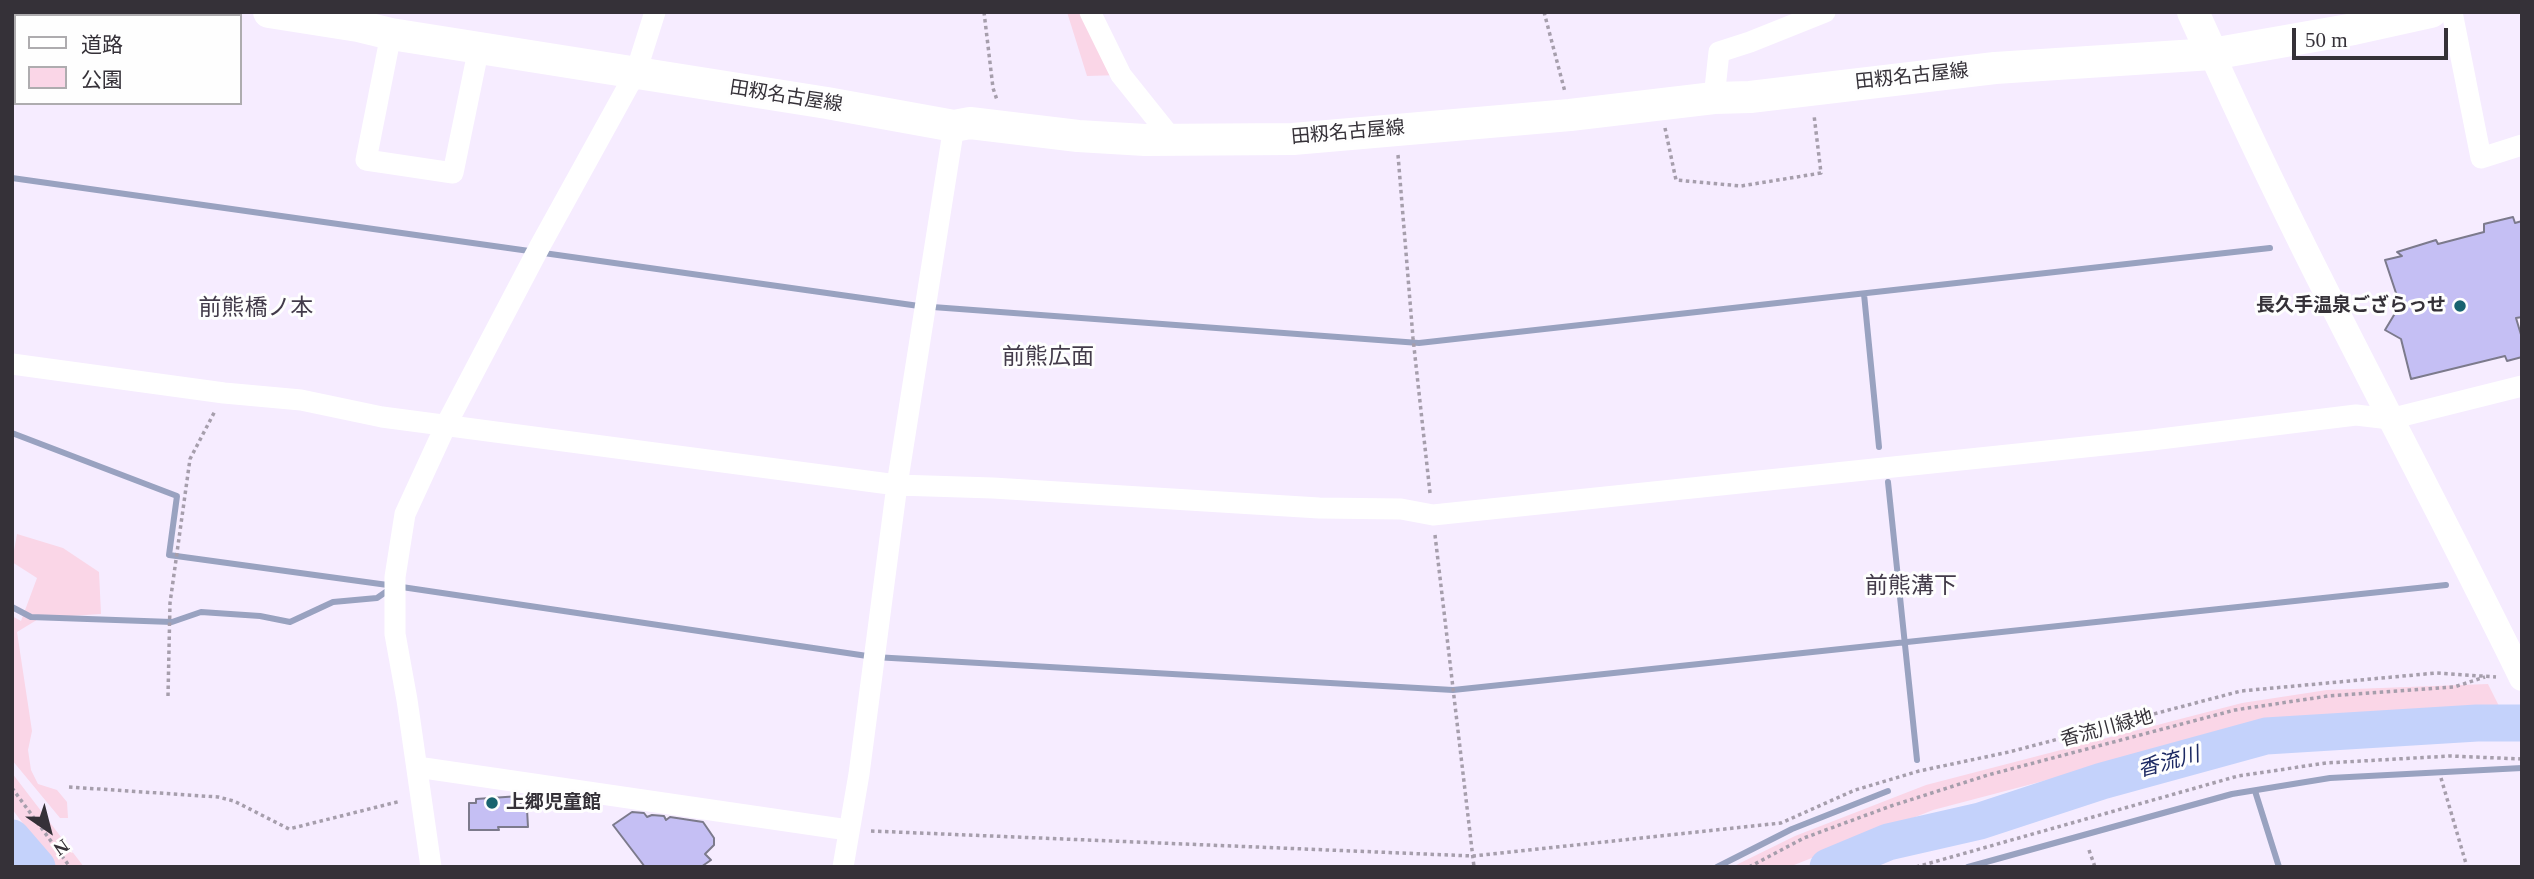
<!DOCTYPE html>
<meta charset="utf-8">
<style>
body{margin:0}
#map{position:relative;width:2534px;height:879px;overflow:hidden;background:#f6ecff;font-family:"Times New Roman","Noto Sans JP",serif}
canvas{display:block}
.frame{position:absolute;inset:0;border:14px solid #353138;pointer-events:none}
.legend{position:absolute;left:14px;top:14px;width:228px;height:91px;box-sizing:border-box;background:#fefefe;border:2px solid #aeacaf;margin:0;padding:9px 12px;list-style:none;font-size:21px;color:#353138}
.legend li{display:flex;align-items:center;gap:14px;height:35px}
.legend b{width:35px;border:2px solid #aeacaf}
.north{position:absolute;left:14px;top:795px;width:70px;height:70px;-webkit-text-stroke:5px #fefefe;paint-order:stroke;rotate:145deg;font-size:19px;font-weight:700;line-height:28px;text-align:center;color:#353138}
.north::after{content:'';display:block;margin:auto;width:24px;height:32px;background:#353138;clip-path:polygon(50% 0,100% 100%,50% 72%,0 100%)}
.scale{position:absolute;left:2292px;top:28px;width:156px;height:32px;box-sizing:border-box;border:4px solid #353138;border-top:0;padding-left:9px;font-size:21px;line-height:24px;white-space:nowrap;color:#353138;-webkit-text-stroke:5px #fefefe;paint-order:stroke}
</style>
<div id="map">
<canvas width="2534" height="879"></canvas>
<div class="frame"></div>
<ul class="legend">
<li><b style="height:9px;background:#fff"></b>道路</li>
<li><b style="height:19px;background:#fad6e7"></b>公園</li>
</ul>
<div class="north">N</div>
<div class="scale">50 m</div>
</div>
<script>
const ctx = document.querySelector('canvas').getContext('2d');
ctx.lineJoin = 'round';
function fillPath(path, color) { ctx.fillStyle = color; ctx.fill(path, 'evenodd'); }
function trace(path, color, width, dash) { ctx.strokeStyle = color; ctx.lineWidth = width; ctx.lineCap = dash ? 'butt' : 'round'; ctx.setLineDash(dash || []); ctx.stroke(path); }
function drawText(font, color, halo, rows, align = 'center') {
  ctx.font = font + ' "Times New Roman","Noto Sans JP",serif'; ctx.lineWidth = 6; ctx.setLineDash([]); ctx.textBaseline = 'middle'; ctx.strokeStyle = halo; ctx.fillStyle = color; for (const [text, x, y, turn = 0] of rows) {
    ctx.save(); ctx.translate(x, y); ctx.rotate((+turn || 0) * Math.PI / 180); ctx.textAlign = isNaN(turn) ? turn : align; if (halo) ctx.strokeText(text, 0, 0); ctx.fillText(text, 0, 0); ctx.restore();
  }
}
fillPath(new Path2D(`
 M1067,12H1090L1121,75L1087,76Z
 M17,534L63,548L99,572L101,614L40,618L17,632L32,731L28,750L31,770L38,784L57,790L67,802L68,818H60L12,760V616L21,621L37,578L12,562Z
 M2488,684L2500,708L2330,714L2245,728L1933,810L1789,867H1732L1795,836L1926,785L2242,703L2327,690Z
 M12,773L84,867H56L12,809Z`), '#fad6e7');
trace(new Path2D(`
 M12,178L919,306L1419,343L2270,248
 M1864,294L1879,447
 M12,433L177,496L169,555L395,586L874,657L1453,690L2446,585
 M1888,482L1917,760
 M12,607L31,617L172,622L201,612L260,616L290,622L333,602L377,598L390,589
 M2255,791L2279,867
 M1717,867L1792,829L1888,791
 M1968,867L2232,794L2330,778L2522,768`), '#99a2c0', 6);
trace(new Path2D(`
 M12,838L37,867
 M1828,867L1888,842L1980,821L2102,781L2266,736L2477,723H2522`), '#c4d2fb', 37);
const building = new Path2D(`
 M2513,217L2515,223L2522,221V317L2516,318L2522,338V357L2507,361L2505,356L2411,379L2401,339L2385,330L2400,305L2385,260L2402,256L2397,252L2436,240L2438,244L2484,232V224Z
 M520,796L521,809H527L528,827H498L499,830H469V803H476V799Z
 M632,812L644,813L647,817L652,815L664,816L666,820L670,817L703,822L714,838V845L705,854L711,860L701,867H645L613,825Z`);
fillPath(building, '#c5bff4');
trace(building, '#7c7a8c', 2);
trace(new Path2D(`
 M984,12L993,88L997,100
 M1544,12L1565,92
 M1665,128L1676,180L1741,186L1821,173L1814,115
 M1398,155L1413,338L1430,493
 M1435,535L1474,867
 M168,696L170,603L190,459L215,411
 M2441,778L2467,867
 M69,787L218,797L234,801L289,829L401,801
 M12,788L70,867
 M871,831L1473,856L1781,823L1855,790L1919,771L2009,752L2241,691L2436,673L2496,677
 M2089,850L2095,867
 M1749,867L1804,838L1891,806L1988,775L2235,710L2328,696L2454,687L2485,677
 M1916,867L2238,776L2326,763L2450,756L2522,759`), '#a69eac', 3.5, [3.5, 3.5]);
trace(new Path2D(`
 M1090,12L1121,75L1173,140
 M2452,12L2481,158L2522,145
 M391,34L366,160L453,173L479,47
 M629,85L636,72L655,12
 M1714,98L1719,52L1750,42L1825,12
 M12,364L224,393L301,400L382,417L897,485L993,488L1319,508L1401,509L1433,515L2152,440L2356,415L2390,419L2522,386
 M417,767L848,830
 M431,867L407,700L395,634V577L405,514L446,425L540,246L636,72
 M843,867L859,774L897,485L954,126`), '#fff', 21);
trace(new Path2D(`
 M2212,54C2307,266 2420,469 2522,678`), '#fff', 26);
trace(new Path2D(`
 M269,12L358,26L391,34L827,103L954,126L970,123L1078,136L1145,140L1293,139L1570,115L1714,98L1750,97L1995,68L2212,54L2354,29L2431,12
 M2193,12L2212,54`), '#fff', 32);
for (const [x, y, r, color] of [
 [2460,306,7,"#18636f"],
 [492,803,7,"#18636f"]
]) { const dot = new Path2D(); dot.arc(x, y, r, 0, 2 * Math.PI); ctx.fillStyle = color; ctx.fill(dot); trace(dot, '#fefefe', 2.5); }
drawText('19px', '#353138', '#fefefe', [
 ["田籾名古屋線",1912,77,-6],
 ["田籾名古屋線",786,97,9],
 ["田籾名古屋線",1348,133,-5],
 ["香流川緑地",2107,729,-15]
]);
drawText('bold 19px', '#353138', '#fefefe', [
 ["長久手温泉ござらっせ",2446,306],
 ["上郷児童館",506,803,"left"]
], 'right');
drawText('italic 21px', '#1c2963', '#fefefe', [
 ["香流川",2169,763,-15]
]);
drawText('23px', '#433b4a', '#fefefe', [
 ["前熊橋ノ本",256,309],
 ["前熊広面",1048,358],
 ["前熊溝下",1911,587]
]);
</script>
